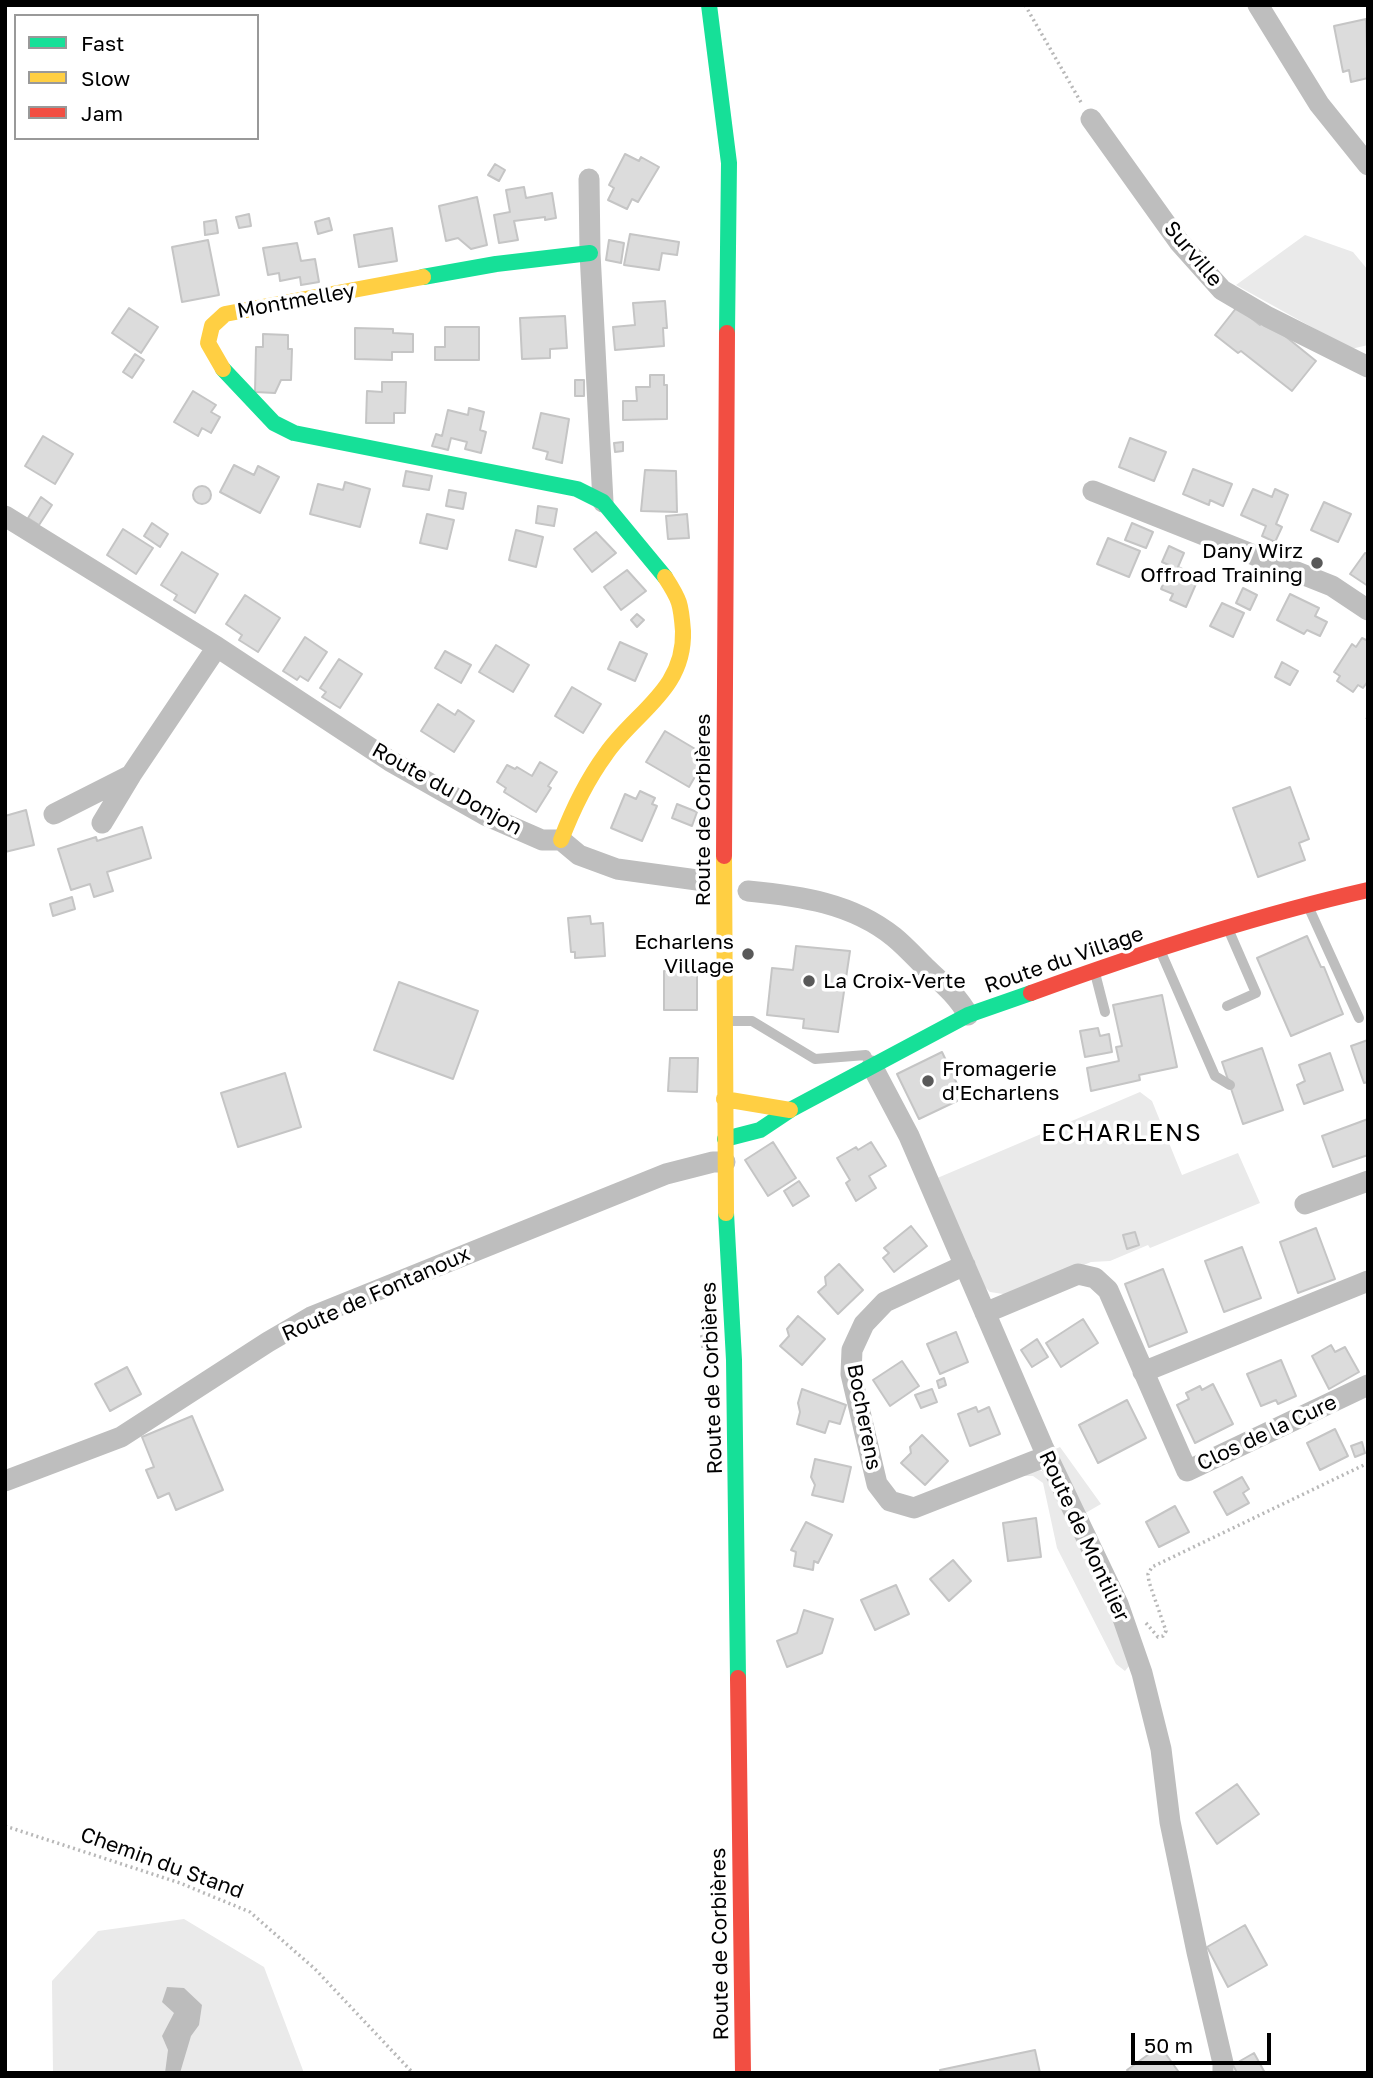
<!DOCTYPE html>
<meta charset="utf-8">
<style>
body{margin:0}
#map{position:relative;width:1373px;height:2078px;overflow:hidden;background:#fff;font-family:"Golos Text",sans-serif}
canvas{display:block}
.frame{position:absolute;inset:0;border:7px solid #000;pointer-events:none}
.legend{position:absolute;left:14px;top:14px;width:245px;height:126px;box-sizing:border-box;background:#fff;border:2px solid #999;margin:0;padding:9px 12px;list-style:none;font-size:21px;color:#000}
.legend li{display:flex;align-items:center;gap:14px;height:35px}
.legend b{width:35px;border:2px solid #999}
.scale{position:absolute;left:1131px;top:2033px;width:140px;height:32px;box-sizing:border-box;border:4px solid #000;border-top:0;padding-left:9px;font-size:21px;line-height:24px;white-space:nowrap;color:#000;-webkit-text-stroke:5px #fff;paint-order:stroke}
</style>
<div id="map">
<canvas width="1373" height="2078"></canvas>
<div class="frame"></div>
<ul class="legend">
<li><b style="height:9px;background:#16e098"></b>Fast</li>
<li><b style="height:9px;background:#ffcf43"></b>Slow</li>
<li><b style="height:9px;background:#f24e42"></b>Jam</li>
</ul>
<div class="scale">50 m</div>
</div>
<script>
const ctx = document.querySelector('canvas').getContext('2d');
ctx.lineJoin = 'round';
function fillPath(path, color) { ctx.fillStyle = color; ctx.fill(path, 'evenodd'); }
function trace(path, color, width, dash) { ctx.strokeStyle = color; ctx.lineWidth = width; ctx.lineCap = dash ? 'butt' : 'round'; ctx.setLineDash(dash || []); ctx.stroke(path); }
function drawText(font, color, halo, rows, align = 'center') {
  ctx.font = font + ' "Golos Text",sans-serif'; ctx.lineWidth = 7; ctx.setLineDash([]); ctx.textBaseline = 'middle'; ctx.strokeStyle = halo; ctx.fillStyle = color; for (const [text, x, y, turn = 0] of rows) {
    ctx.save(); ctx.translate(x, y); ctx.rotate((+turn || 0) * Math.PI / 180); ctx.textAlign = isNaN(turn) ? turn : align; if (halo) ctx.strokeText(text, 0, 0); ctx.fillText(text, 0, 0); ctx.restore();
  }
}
fillPath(new Path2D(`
 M1305,235L1353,252L1368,270V345L1351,349L1236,285Z
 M1140,1092L1152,1101L1182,1175L1238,1153L1260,1203L1150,1248L1148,1245L1110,1261L1091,1262L1010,1295L990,1292L978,1280L935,1179Z
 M1060,1447L1101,1504L1082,1515L1051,1451Z
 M1037,1469L1046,1473L1133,1661L1125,1671L1116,1664L1057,1548L1043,1483L1033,1476H1015Z
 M184,1919L264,1967L304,2073H53L52,1981L98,1931Z`), '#eaeaea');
fillPath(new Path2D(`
 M167,1987L184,1988L202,2005L199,2025L191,2036L180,2073H165L168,2050L162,2036L174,2013L162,2002Z`), '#bcbcbc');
const building = new Path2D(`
 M1366,19L1368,78L1351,82L1349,70L1343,72L1334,26Z
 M625,154L639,161L641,157L659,167L638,202L632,199L627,209L608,200L614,188L609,185Z
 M495,164L505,170L499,181L488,175Z
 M524,187L526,198L552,193L556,218L545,220V217L514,221L518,240L499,243L494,215L510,212L506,190Z
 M477,197L487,245L471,249L458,238L446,241L439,206Z
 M249,214L251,226L239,228L236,217Z
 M329,218L332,230L318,234L315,222Z
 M216,220L218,233L205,235L204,222Z
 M392,228L397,261L359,267L354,235Z
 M630,234L679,242L677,255L662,253L659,270L624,265Z
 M208,240L219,295L182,302L172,247Z
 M609,240L624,243L621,263L606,260Z
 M297,243L301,261L315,259L319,282L301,285L300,277L280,281L279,273L268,275L263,248Z
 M665,301L667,328H663L664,346L615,350L613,327L635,325L633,303Z
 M1237,307L1260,325L1264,319L1316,361L1292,391L1241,351L1238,353L1215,335Z
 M129,308L158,327L141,353L112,333Z
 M565,316L567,348L550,349V358L522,359L520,318Z
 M445,327H479V360H435V347H445Z
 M355,328L393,329V333L413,334V352H392V360L355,359Z
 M263,334L288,335V349H292L291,380H281L275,393L255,392L256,347H263Z
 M135,354L144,360L132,378L123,372Z
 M650,375H664V385H667V419L623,420V401H637L636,387H650Z
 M575,380H584V396H575Z
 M382,382H406L405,413H394V423H366L367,391L382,392Z
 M193,391L216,405L211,412L220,417L211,433L202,428L198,436L174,422Z
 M469,408L484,412L480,430L486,432L481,453L465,449L467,442L451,438L448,450L432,446L436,434L442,436L448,410L468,415Z
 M541,413L569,419L562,463L546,459L548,452L533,448Z
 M43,436L73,454L55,484L25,466Z
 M1130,438L1166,452L1154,481L1119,467Z
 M623,442V451L615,452L614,443Z
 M234,465L254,475L258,466L279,477L260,513L220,492Z
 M1193,469L1232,484L1223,506L1210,500L1209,505L1183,494Z
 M645,470L676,471L677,512L641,511Z
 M406,471L432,476L429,490L403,486Z
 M345,482L370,489L360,527L310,514L318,484L343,490Z
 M193 495a9 9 0 1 1 18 0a9 9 0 1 1-18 0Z
 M1253,489L1272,497L1275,489L1288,495L1276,524L1282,527L1275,542L1262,536L1266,526L1241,515Z
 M449,490L466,493L463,509L446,506Z
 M41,497L52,505L39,525L28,518Z
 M1324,502L1351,514L1338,542L1311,530Z
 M538,506L557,509L554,526L536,523Z
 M427,514L454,520L447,549L420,543Z
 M687,514L689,538L668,539L666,516Z
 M152,523L168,534L160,547L144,536Z
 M1132,523L1153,532L1146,548L1125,540Z
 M123,529L153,548L136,574L107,555Z
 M516,530L543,537L536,567L509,560Z
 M596,532L616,553L592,572L574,549Z
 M1108,538L1140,551L1129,577L1097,564Z
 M1169,546L1184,553L1178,567L1199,577L1186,607L1170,600L1173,594L1161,589L1171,566L1162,562Z
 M182,552L218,574L195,613L174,600L177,595L161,585Z
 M1365,553L1368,554V586L1350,574Z
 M627,570L646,591L621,610L604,587Z
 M1243,588L1257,595L1250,610L1236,603Z
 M1290,594L1319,608L1315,616L1327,622L1320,636L1307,630L1304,634L1277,620Z
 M245,595L280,618L258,652L239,640L242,635L226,624Z
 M1222,603L1244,613L1233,637L1210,626Z
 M637,614L644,620L637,627L631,620Z
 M305,637L327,652L308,681L300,676L297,680L283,671Z
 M1362,638L1368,641V681L1363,688L1358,685L1353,692L1337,681L1340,676L1334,672L1352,644L1356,647Z
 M620,642L647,654L635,681L608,669Z
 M496,645L529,665L513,692L479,672Z
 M445,651L471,665L461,683L435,668Z
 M339,659L362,674L340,708L322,697L326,692L320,688Z
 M1282,662L1298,671L1290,685L1275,677Z
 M572,687L601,704L583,733L555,716Z
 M438,704L455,715L458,710L474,721L454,752L421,731Z
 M665,731L707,756L689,787L646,762Z
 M540,762L557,772L548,786L551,788L536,812L504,792L506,788L497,782L507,765L515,769L517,767L532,776Z
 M1290,787L1309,839L1299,843L1305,860L1258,877L1233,808Z
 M640,791L655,798L652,804L657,806L642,841L611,828L625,794L636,799Z
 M677,804L697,812L692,826L672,818Z
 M26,810L34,845L5,852V816Z
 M142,827L151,858L107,872L113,891L94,897L90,884L71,890L58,849L96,837L97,841Z
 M72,897L75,909L53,916L50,904Z
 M590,916L591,924L603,923L605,956L575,958V952H571L568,918Z
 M1307,936L1321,967H1324L1343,1014L1291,1036L1257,958Z
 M796,946L850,951L838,1032L803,1028L804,1019L767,1015L772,968L793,970Z
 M664,971H697V1010H664Z
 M399,982L478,1011L453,1079L374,1050Z
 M1162,995L1177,1067L1139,1075L1140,1080L1091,1091L1087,1068L1119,1061L1116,1047L1122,1046L1113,1005Z
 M1098,1028L1100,1036L1109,1034L1112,1052L1085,1057L1080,1031Z
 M1368,1040V1082L1364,1083L1351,1046Z
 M1262,1048L1283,1110L1243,1124L1222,1062Z
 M942,1052L959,1088L952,1091L957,1101L919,1119L897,1074Z
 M1330,1053L1343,1090L1304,1104L1297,1085L1305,1081L1299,1065Z
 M670,1058H698L697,1092L668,1091Z
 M285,1073L301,1127L238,1147L221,1093Z
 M1368,1119V1155L1333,1167L1322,1136Z
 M773,1142L796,1178L768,1196L745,1160Z
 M871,1142L886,1166L869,1176L876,1188L856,1201L846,1183L850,1180L837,1158L856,1147L858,1150Z
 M799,1181L809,1196L793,1206L784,1191Z
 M911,1226L927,1246L894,1272L883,1258L889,1253L884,1248Z
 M1316,1228L1335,1279L1298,1293L1280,1242Z
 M1135,1232L1139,1245L1127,1249L1123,1235Z
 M1242,1247L1261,1298L1224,1312L1205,1261Z
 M839,1264L863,1290L838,1314L818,1292L826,1285L825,1277Z
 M1163,1269L1187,1332L1149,1347L1125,1284Z
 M798,1316L825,1339L802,1365L780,1346L789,1336L787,1329Z
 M1083,1319L1098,1343L1061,1367L1046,1343Z
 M956,1332L968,1362L940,1374L927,1344Z
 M708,1335L709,1346L702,1347L701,1336Z
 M1037,1339L1048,1357L1032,1367L1021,1350Z
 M1331,1345L1335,1352L1345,1347L1359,1372L1329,1389L1312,1356Z
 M1281,1360L1296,1396L1278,1404L1276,1400L1261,1406L1247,1374Z
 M902,1361L919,1386L890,1406L873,1380Z
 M127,1367L141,1394L110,1411L95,1384Z
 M944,1378L946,1385L939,1388L937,1381Z
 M1213,1384L1233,1424L1195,1443L1177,1405L1189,1399L1186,1393L1200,1386L1202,1390Z
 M802,1389L846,1405L840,1424L829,1421L825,1433L797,1424L800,1412L798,1403Z
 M932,1389L937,1402L921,1408L915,1395Z
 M1127,1400L1146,1438L1098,1463L1079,1425Z
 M976,1407L978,1412L989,1407L1000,1434L970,1446L958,1414Z
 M192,1416L223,1490L176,1510L169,1493L158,1498L146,1470L154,1467L142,1437Z
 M1335,1429L1348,1456L1320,1470L1307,1443Z
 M922,1435L948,1461L925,1485L901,1463L911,1453L910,1447Z
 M1362,1442L1365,1453L1355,1457L1351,1446Z
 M815,1459L851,1467L843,1502L812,1495L815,1485L811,1477Z
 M1242,1477L1249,1489L1243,1493L1249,1503L1227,1515L1214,1492Z
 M1175,1506L1189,1532L1159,1547L1146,1522Z
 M1036,1518L1041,1557L1008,1561L1003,1523Z
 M806,1522L832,1535L818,1563L814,1561L813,1570L794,1566L796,1552L791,1550Z
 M953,1560L971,1581L949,1601L930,1579Z
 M896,1585L909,1614L875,1630L861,1600Z
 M804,1610L833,1619L822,1653L787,1667L777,1641L797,1633Z
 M1237,1784L1259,1814L1217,1844L1196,1813Z
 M1245,1925L1267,1965L1228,1987L1207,1947Z
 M1160,2046L1178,2071L1175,2073H1129L1127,2070Z
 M1035,2050L1040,2073H941L940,2070Z
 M1254,2053L1265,2073H1237L1233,2065Z`);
fillPath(building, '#dcdcdc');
trace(building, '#c5c5c5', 2);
trace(new Path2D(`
 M1025,5L1082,104
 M1368,718L1366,720L1368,721
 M1146,1623L1158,1637L1163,1636L1166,1631L1149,1582L1148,1574L1152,1567L1368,1463
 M5,1826L180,1883L250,1912L315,1969L413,2073`), '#b8b8b8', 3.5, [2, 3.5]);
trace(new Path2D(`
 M1308,906L1359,1018
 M1160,950L1215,1076L1230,1085
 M1095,973L1105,1012
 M1227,1006L1256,993L1229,931
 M727,1021H752L815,1059L866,1055L869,1061`), '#bebebe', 10);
trace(new Path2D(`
 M1258,5L1319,104L1368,165
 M1091,119L1179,242L1222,290L1268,317L1368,367
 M589,179L590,253L603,502
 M1093,491L1332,586L1368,610
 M5,516L217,647L390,761L487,816L542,840H561L579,855L617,869L697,880
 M54,814L131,775L217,647
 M102,823L131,775
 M748,891C800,896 852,903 894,937C905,946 915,957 925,967C941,982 958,996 968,1015
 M872,1066L909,1136L1043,1447L1118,1604L1142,1673L1161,1749L1170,1822L1197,1952L1223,2063V2073
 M1305,1204L1368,1181
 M965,1265L885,1302L864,1324L852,1350L851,1374L877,1484L890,1501L914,1508L1047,1456
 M985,1313L1078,1274L1095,1278L1108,1290L1187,1471L1368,1385
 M1143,1372L1368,1281
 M5,1481L121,1437L268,1342L311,1317L666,1174L713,1162H725`), '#bebebe', 21);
trace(new Path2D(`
 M709,5L729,163L727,333
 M423,277L496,264L590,253
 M223,369L274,423L294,433L577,489L603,502L665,577
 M725,1139L760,1130L790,1110L968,1015L1031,993
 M726,1213L734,1360L738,1678`), '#16e098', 16);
trace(new Path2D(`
 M223,369L208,343L212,326L225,314L423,277
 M561,840C572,811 587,780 606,754C635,712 685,690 683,631C681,604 680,600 665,577
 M724,856L726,1213
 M724,1099L790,1110`), '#ffcf43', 16);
trace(new Path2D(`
 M724,856L727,333
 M1031,993C1141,953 1254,916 1368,890
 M738,1678L743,2073`), '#f24e42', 16);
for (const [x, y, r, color] of [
 [1317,563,7,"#595959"],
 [748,954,7,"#595959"],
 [809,981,7,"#595959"],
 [928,1081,7,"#595959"]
]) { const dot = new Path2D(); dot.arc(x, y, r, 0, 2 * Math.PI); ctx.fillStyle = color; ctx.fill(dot); trace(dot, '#fff', 2.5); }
drawText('21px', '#000', '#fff', [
 ["Surville",1193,254,50],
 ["Montmelley",296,301,-10],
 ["Route du Donjon",447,789,29],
 ["Route de Corbières",703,810,-90],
 ["Route du Village",1064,960,-19],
 ["Route de Fontanoux",376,1294,-24],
 ["Route de Corbières",712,1378,-92],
 ["Bocherens",864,1417,79],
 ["Clos de la Cure",1267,1433,-25],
 ["Route de Montilier",1084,1536,65],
 ["Chemin du Stand",162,1863,20],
 ["Route de Corbières",720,1944,-91]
]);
drawText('21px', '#000', '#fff', [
 ["Dany Wirz",1303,551],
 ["Offroad Training",1303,575],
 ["Echarlens",734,942],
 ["Village",734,966],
 ["La Croix-Verte",823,981,"left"],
 ["Fromagerie",942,1069,"left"],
 ["d'Echarlens",942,1093,"left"]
], 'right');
ctx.letterSpacing = '2px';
drawText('24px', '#000', '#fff', [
 ["ECHARLENS",1122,1133]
]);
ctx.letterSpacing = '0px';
</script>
